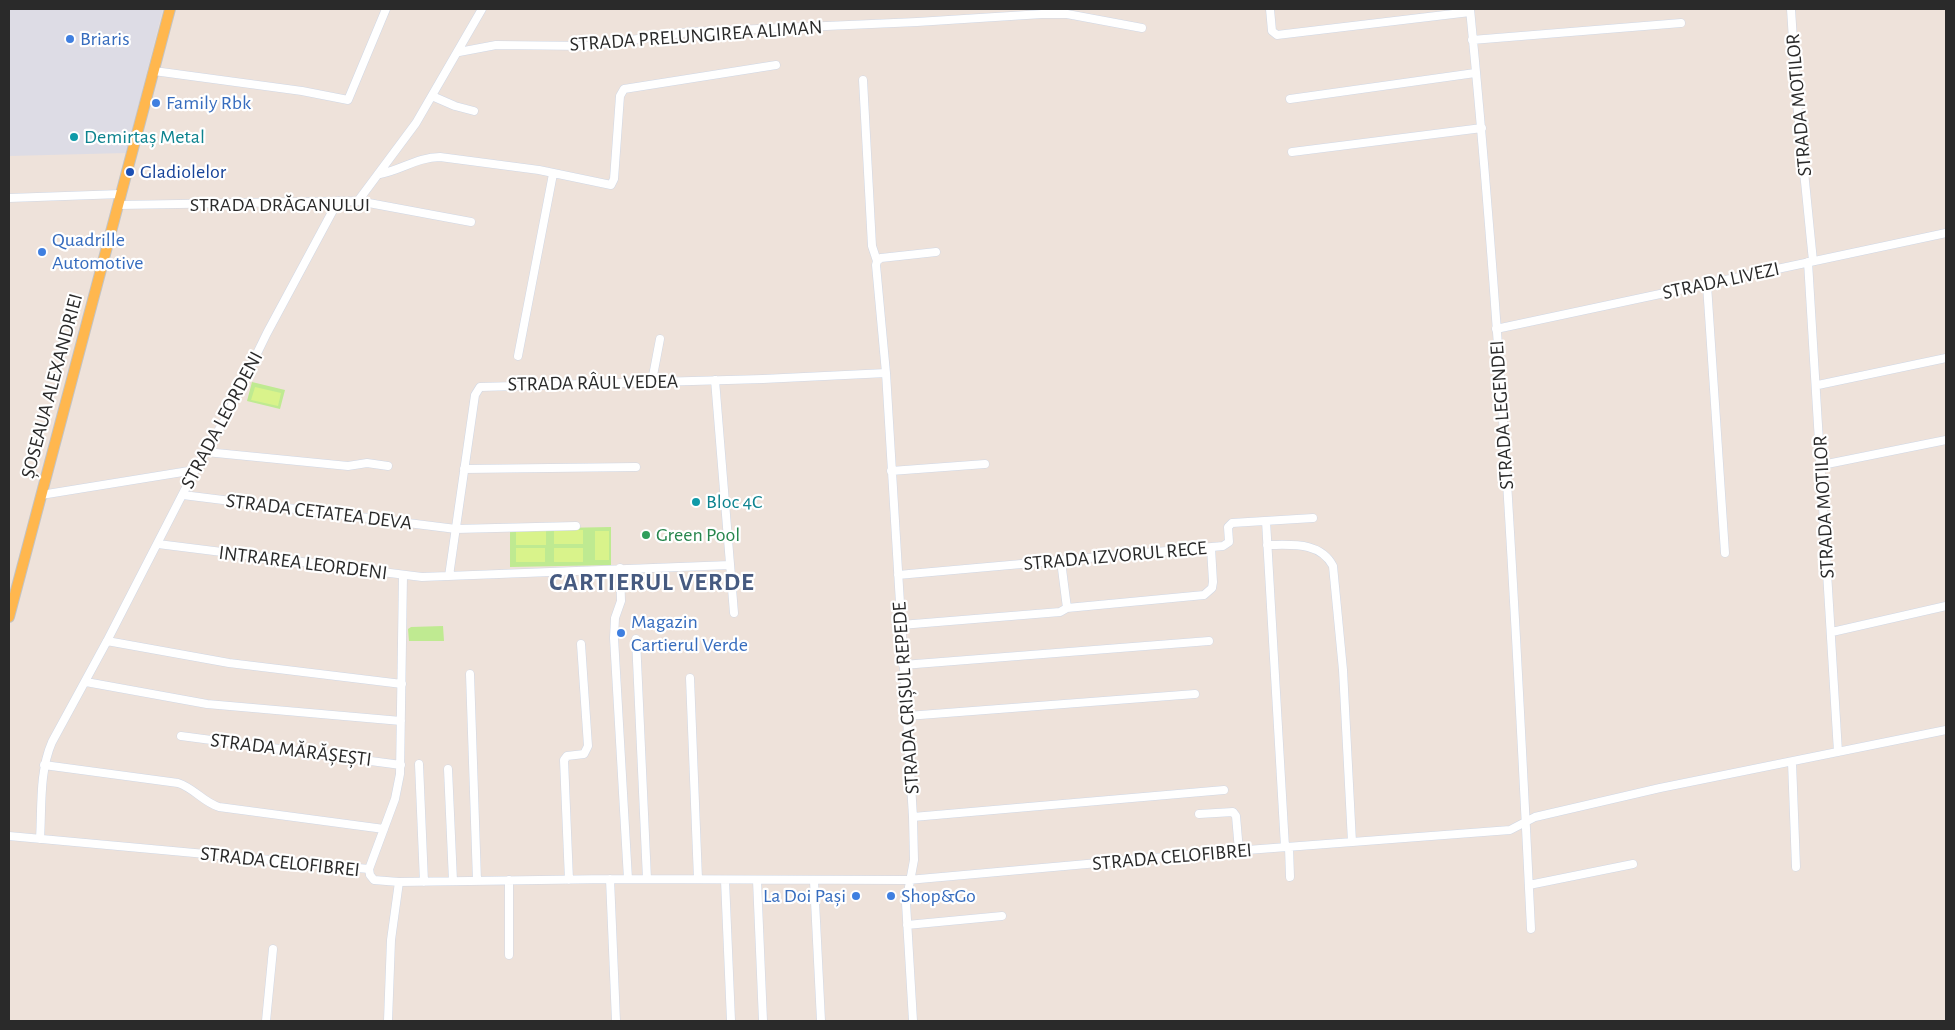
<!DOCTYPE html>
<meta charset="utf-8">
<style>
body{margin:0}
#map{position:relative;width:1955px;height:1030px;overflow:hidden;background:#eee2da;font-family:"Alegreya Sans",sans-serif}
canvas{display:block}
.frame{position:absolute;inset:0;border:10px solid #2a2a2a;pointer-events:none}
</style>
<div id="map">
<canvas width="1955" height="1030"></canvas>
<div class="frame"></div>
</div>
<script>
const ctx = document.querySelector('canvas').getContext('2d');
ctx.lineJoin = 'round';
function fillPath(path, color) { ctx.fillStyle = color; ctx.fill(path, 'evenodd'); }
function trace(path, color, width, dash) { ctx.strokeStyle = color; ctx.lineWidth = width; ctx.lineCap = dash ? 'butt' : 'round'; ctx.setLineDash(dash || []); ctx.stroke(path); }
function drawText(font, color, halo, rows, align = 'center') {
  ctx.font = font + ' "Alegreya Sans",sans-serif'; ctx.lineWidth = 4.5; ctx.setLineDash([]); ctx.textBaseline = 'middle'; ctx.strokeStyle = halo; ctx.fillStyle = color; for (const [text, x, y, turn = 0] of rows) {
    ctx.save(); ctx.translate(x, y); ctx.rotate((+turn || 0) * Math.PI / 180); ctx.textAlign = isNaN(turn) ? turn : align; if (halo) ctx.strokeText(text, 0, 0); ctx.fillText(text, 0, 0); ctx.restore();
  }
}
fillPath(new Path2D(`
 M9,9H163L126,153L9,156Z`), '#dddce5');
fillPath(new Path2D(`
 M252,382L285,390L280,409L247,401Z
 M611,527V565L510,567V529Z
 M443,626L444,641H409L408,629L411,627Z`), '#bfea91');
fillPath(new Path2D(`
 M255,387L281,393L278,406L251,400Z
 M554,530H583V544H554Z
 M516,531H546V545H516Z
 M595,531H609V560H595Z
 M516,548H545V562H516Z
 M554,548H583V562H554Z`), '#d9f38b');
const minor = new Path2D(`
 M1270,9L1272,31L1277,35L1470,12
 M1470,9C1500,314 1516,622 1531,929
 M1791,9L1797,102L1813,261
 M1472,40L1681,23
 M459,52L496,45L586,46L690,32L917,22L1042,14H1067L1142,28
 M154,71L302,91L348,100L386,9
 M863,80L872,246L877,261
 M432,96L455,106L474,111
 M1290,99L1475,73
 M1292,152L1482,128
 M380,174C401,170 418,157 440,157L539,170L611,185L614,179L620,96L624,89L776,65
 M9,198L121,194
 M358,201L416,123L482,9
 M118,205L358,201L471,222
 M1808,262L1838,752
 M1707,285L1725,553
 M1496,329L1946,233
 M518,356L553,174
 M715,380L734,613
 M652,381L660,339
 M1818,385L1946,358
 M206,452L348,466L367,463L388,466
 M1822,465L1946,440
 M464,469L636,467
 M891,471L985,464
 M41,495L195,470
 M183,495L456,529L576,526
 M1266,521L1285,847
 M158,544L422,577L730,565
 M1267,545C1291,545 1320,541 1333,566L1343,670L1352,842
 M1061,561L1067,608
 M620,568L621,601L615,618L614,638L628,879
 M898,575L1223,546L1229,542L1228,527L1232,523L1313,518
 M449,576L475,395L480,387L763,379L886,373
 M901,625L1060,612L1067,608L1204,595L1212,588L1213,582L1211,548
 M1832,632L1946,606
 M636,639L647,879
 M107,641L229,663L402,684
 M903,665L1209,641
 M470,674L477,881
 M690,678L698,879
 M86,682L207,704L401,721
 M907,716L1195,694
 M181,736L401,765
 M1792,762L1796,867
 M419,764L424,882
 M44,765L178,783C194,788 203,802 219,807L384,829
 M448,769L453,881
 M1199,814L1233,812L1236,816L1239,851
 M913,817L1224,790
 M9,836L369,869
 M40,839C42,807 39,772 52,742L107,641L195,470L224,421L267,333L338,201
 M1289,847L1290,877
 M369,869L370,875L374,880L399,882L610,879L908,880L1221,852L1510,830L1535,817L1660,788L1946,730
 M369,869L395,799L400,774L403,575
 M610,879L616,1021
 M569,880L564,760L567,756L584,754L588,746L581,644
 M725,880L731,1021
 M757,880L763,1021
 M814,881L821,1021
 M1529,885L1633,864
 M907,925L1002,916
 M509,955V880
 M266,1021L273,949
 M388,1021L391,940L399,882
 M913,1021L906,903L914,860L913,817L886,373L876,265L877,261L881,258L936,252`);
const major = new Path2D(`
 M9,617L170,9`);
trace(minor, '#cfd7e5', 9);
trace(major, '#c3c3c3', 12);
trace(minor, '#fff', 8);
trace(major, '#ffb74e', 10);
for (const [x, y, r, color] of [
 [70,39,5,"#3f7fe0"],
 [156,103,5,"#3f7fe0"],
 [74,137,5,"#0f9aa8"],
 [130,172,5,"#1a4fb4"],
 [42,252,5,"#3f7fe0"],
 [696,502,5,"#0f9aa8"],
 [646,535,5,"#2e9e5b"],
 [621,633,5,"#3f7fe0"],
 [856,896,5,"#3f7fe0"],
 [891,896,5,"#3f7fe0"]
]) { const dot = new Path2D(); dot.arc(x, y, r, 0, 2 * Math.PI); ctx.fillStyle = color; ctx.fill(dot); trace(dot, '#fff', 2); }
drawText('20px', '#2a2a2a', '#fff', [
 ["STRADA PRELUNGIREA ALIMAN",696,36,-4],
 ["STRADA MOTILOR",1799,105,-95],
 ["STRADA DRĂGANULUI",280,205],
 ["STRADA LIVEZI",1721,281,-12],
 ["STRADA RÂUL VEDEA",593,383,-1],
 ["ȘOSEAUA ALEXANDRIEI",52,386,-75],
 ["STRADA LEGENDEI",1502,415,-94],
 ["STRADA LEORDENI",222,420,-62],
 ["STRADA MOTILOR",1824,507,-93],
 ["STRADA CETATEA DEVA",319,512,7],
 ["STRADA IZVORUL RECE",1115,556,-5],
 ["INTRAREA LEORDENI",303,563,7],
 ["STRADA CRIȘUL REPEDE",906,698,-94],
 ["STRADA MĂRĂȘEȘTI",291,750,7],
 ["STRADA CELOFIBREI",1172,857,-5],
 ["STRADA CELOFIBREI",280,862,6]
]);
drawText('20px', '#366cbe', '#fff', [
 ["Briaris",80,39],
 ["Family Rbk",166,103],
 ["Quadrille",52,240],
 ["Automotive",52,263],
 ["Magazin",631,622],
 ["Cartierul Verde",631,645],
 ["La Doi Pași",846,896,"right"],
 ["Shop&Go",901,896]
], 'left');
drawText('20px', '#0d838f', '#fff', [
 ["Demirtaș Metal",84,137],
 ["Bloc 4C",706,502]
], 'left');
drawText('20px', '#164399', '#fff', [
 ["Gladiolelor",140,172]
], 'left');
drawText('20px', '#27864d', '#fff', [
 ["Green Pool",656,535]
], 'left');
ctx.letterSpacing = '1px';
drawText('bold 25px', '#465a80', '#fff', [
 ["CARTIERUL VERDE",652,582]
]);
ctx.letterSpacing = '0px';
</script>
